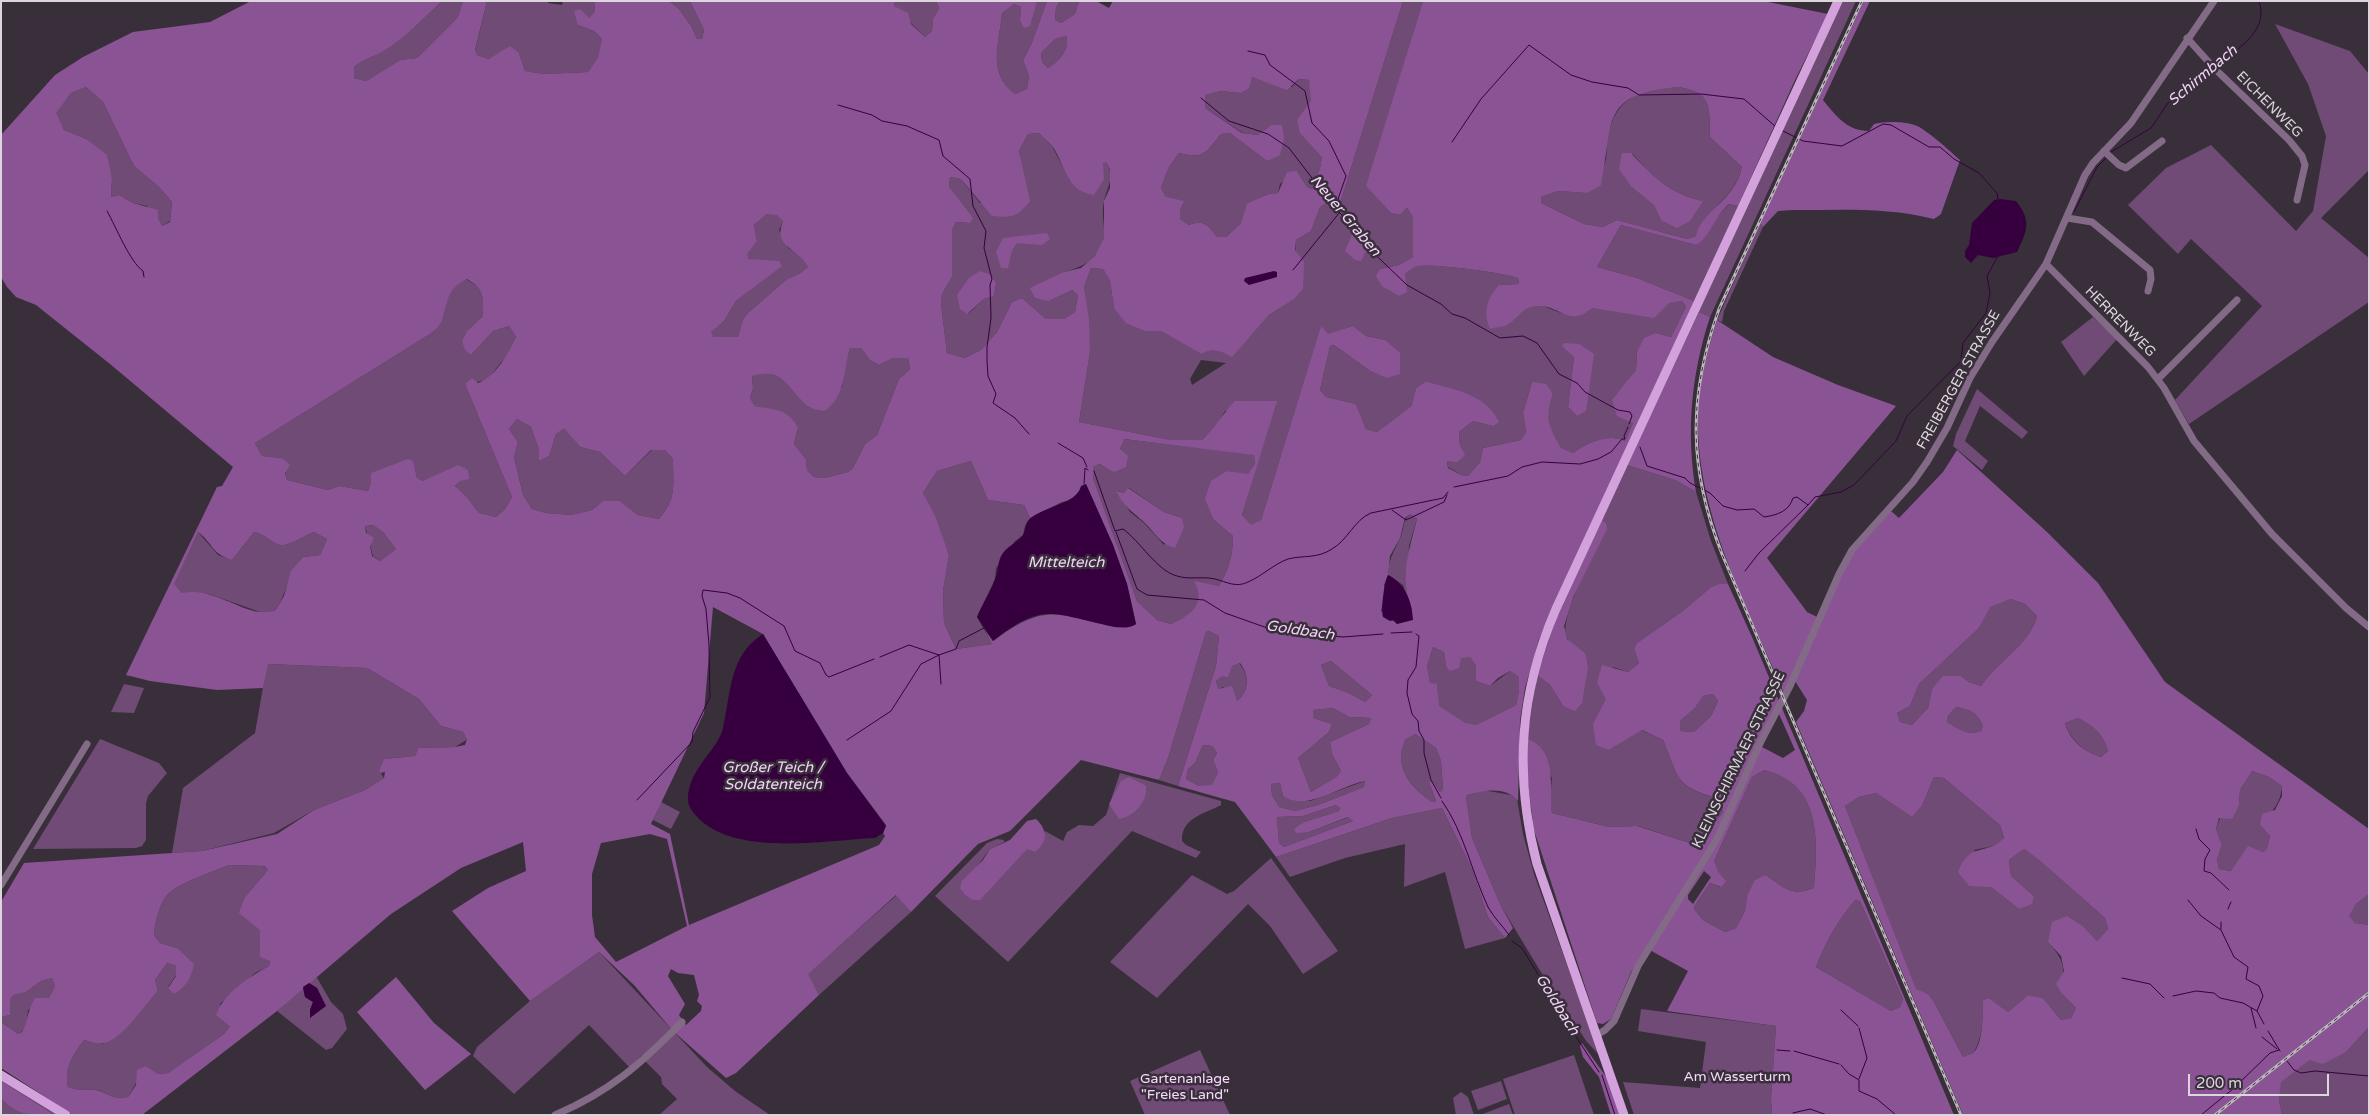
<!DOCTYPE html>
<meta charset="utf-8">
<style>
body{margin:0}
#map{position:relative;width:2370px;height:1116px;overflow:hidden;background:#392f3a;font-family:"Varela Round",sans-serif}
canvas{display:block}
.frame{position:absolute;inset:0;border:2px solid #dcd6dd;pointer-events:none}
.scale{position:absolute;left:2188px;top:1074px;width:141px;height:22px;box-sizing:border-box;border:2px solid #dcd6dd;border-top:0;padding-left:6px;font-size:15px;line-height:18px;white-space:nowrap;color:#dcd6dd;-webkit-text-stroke:4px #392f3a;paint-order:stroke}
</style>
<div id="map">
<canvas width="2370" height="1116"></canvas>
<div class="frame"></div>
<div class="scale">200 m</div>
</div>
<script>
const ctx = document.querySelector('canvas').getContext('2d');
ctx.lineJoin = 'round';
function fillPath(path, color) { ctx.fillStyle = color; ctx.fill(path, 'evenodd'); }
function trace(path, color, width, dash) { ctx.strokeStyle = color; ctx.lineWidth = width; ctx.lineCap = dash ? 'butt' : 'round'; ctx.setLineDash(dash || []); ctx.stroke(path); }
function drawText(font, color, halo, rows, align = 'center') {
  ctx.font = font + ' "Varela Round",sans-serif'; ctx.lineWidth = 5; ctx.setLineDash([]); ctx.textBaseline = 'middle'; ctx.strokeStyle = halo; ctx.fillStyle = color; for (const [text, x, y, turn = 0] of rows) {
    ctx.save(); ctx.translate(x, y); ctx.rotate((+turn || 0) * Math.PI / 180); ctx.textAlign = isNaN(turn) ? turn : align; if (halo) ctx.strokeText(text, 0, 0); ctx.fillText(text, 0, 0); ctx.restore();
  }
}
fillPath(new Path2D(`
 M442,1H463L458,17L417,58L400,60L366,81L354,78V67C363,60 372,57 381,52C404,39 423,19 442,1Z
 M487,1H548V3L562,5L563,1H594L595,11L589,18L578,25L594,31L602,39L599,58L588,72L544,74L525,71L519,53L489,59L477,55L475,51Z
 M669,1H690L704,30L702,39H697L691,26L679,9Z
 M894,1H936L939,8L933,19L932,31L925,37L894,6Z
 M1037,1H1047L1031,45L1023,60L1029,76L1027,89L1015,94C987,73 999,45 1002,13L1014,4L1021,7L1020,20Z
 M1060,1H1079L1075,14L1061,23L1055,20L1056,8Z
 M1403,1H1423L1367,186L1391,213L1400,215L1407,208L1413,217V257L1399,265L1380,269L1405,274C1408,272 1411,269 1415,267C1427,262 1504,273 1518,278L1519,284L1499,285L1508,325C1513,320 1519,313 1526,309C1547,295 1565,330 1593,308L1608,309L1682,301L1686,307L1671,337L1656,333L1637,352L1636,370L1627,382L1633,423L1625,441C1608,433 1587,443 1573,453L1560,448L1550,431L1547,408L1553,394L1532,382L1523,413L1526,432L1521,440L1483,448L1480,462L1468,476L1461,475L1448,467L1447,461L1460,446L1459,432L1473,421L1493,426L1451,389L1426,381L1416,388L1413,406L1377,432L1366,429L1356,404L1326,397L1320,390L1330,346L1334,345L1369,370L1385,340L1366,336L1353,326L1327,335L1321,327L1261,520L1251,526L1242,515L1276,401L1225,411L1215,429L1202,440H1171L1079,422L1090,352L1084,287L1091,268L1103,269L1110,281L1114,308L1145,331H1161L1202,353C1212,347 1222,352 1232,356L1269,315L1293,300L1296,240L1311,231L1320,207L1327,203L1337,213ZM1574,357L1577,416L1568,407ZM1201,360L1226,363L1192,385L1190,379Z
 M1840,1H1856L1710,317L1697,311Z
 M2275,24L2350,51L2369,74V170L2321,218L2369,258V302L2189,424L2175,400L2262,306L2191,239L2178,254L2128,205L2166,168L2211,145L2296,231L2313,211L2326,136L2308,84Z
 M1066,36C1071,49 1058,62 1048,68L1042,62L1041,53L1055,39Z
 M1252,77L1292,87L1299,79L1309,80L1322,157L1320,168L1312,189L1307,187L1297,171L1280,184L1278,193L1269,194L1247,203L1242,222L1226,237H1217C1208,225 1204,219 1189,225L1180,219V209L1166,197L1161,188L1169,167L1179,153C1205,159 1205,153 1221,134L1230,133L1267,161L1271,125L1258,135L1243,133L1205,108L1204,95L1221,91L1241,93Z
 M86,87L103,102L134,166L159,187L172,202L170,221L162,226L147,206L133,203L119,195L111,197L112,179L86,139L64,130L55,113L71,93Z
 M1679,87C1713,93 1709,107 1710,137L1742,167C1736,191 1723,197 1709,216C1704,222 1700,229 1696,236L1687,239L1617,220L1603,227L1584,224L1541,203V197L1558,191L1587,193C1593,183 1604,171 1606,159C1607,153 1606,146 1607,140C1615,96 1639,90 1679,87ZM1632,153C1652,177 1672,194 1702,201L1661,220Z
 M1039,133L1052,146L1070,181L1106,161C1116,179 1107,185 1104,202C1101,213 1105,225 1104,237C1102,258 1081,268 1064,272L1049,301L1072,290L1078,295L1075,312L1064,319H1046L1022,298L1012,302L997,332L981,350L965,358L947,353L941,304L942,294L952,277V230L956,222L970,223L949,187L950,177L961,179L980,203L1029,201L1019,151L1028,134ZM991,275L996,283L994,296L984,299L968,314Z
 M1729,204L1738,206L1694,301L1637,278L1597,267L1621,225L1696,245C1710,233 1715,216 1729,204Z
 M767,214H777L783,221L779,230L788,248L804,258L808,267L799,274L787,279L748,313L743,319L738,337L713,338L710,332L724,321L736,301L781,266L747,259V253L757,241L754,225Z
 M1760,223L1763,227L1724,311L1722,322L1717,320Z
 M466,279C485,290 483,296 483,316L468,330L471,355L493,331L509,326L516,337L507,355L487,380L465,384L512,497L505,509L496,517L479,513L466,496L455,486L460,481H423L417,478L413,462L371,482L368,491L340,486L328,490L287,480L282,458L262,456L255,443L430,334C434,330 441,324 443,318C450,299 444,290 466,279Z
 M2093,317L2117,339L2084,376L2061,342Z
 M850,348H861L870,360L879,365L893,358H908L910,369L899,379L877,435L865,444L853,468L848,472L825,478L814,477L807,470L806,459L794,444L798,429L764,408L755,406L750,398L753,388L752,375C779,367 794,388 810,408L842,387L845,364Z
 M1977,389L2028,432L2022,439L1980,406L1965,441L1988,461L1982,470L1953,446L1956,434Z
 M517,419L531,427L539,450V461L549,456L556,434L564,427L580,447L600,452L625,476L652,450H665L673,459C673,486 677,498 659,519L638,515L620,501H603L592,510L571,515L546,513L532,509L523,495L514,457L518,442L509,429Z
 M1123,439L1254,454L1255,464L1248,475L1227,471L1214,520L1233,536C1233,555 1229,569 1219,586L1195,582C1207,606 1190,615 1171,624L1157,620L1137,601L1093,478V467L1098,464L1114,471ZM1129,488L1164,512L1182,518L1164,545L1144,523L1130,512L1117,491L1124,493Z
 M971,461L988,500L1024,505L1030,518L1025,526L1023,535L1015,541L996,568L995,579L977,617L992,644L956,649L944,623L943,591L949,555L923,493L937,471Z
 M1627,465L1675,480L1696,492L1711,541L1728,584H1719L1711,587L1684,610L1637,643L1634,649L1639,663L1628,672L1613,667L1597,683L1607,699L1609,750L1641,730L1663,740C1680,777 1673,786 1716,798L1723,812L1696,845L1638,826L1609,827L1552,813L1550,798L1552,778L1527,739L1537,675L1550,685L1563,706L1585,653C1580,649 1570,644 1567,638C1557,622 1598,542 1606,523L1602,520Z
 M1410,514L1417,519L1409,546L1408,600L1403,585L1388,575C1388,559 1395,550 1401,536C1404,528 1403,520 1410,514Z
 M373,525L383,532L396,549L380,561L373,556L365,526Z
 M198,532L218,555L232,560L254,532C265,534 270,542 280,545C287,547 306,535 314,532L327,539L320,555L303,557C288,575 288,591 275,611L260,612L209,594L182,593L173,584Z
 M2011,599L2025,604L2037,616C2031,643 1997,662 1981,686L1969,682L1961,676L1932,689L1928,708L1912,725L1900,722L1897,713L1910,706L1919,684L1979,628L1989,607Z
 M1209,631L1219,636L1216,666L1178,786L1159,780L1168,758L1206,632Z
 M1433,647L1444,652L1446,666L1461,657H1470L1476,666V681L1490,686L1510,671L1519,677V691L1516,705L1476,725L1465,724L1438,706L1437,685L1430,684L1427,666Z
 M1331,661L1372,695L1365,702L1349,693L1329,686L1321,665Z
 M1239,663C1249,675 1250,691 1237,701L1223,687L1218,690L1216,681L1232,666Z
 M267,664L367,668L419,699L441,726L463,732L468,739L455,747L420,748L415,756L384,759L379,770L384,778L365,790L314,810L274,833L202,851L172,853L183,788L255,733Z
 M124,684L144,688L134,713L111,712Z
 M1713,694L1718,701L1711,716L1694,732L1680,731V721L1695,708L1703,696Z
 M1956,707C1971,710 1977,712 1983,726L1981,731C1968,736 1957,729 1947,722V717Z
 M1333,708L1349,717L1371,718L1369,724L1330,742L1332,754L1341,771L1336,777L1311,792L1298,758L1329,732L1332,724L1313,718V710Z
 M2078,718C2093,726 2103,733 2108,751L2101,757C2084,752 2071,741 2065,723Z
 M1415,734L1436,748L1441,761L1443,790L1440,792L1433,782H1429L1436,801L1432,802C1417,792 1401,777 1401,756C1401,751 1404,745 1405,740Z
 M100,739L159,763L167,773L148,796L146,803V840L142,846L136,848L33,849Z
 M1203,745L1212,746L1217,753L1213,760L1218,772L1212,786H1199L1186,779L1188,769L1195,763Z
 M1764,770C1822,784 1818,841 1814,888C1791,897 1784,888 1766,875L1747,896L1745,911L1736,928L1725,932L1703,920L1694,909L1695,905L1710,883L1720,887L1714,861L1752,777Z
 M2252,771L2269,777L2282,786C2281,804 2271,813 2260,825L2270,836L2267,848L2263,852L2248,847L2232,871L2219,869L2217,859L2222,845L2216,829L2220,818L2239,805L2240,790Z
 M1120,773L1221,801V805C1204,814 1181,818 1182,841L1186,845L1201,852L1196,858L1132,831L1008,962L935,896L987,843L997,839L1004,840V842L990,849L975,869L1012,862L1027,848L1035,852L1045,831L1063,841L1067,832L1079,825L1093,826L1106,815Z
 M1934,777L1944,778L2000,825L2004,839L1998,845L1974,850L1991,887L2019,909L2034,896L2011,876L2009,860L2024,849L2040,861L2105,918L2108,929L2097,941L2084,927L2048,942C2066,962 2064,967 2062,994L2076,1008L2071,1018L2061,1020L2043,998L2028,995L2008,1012L1989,998L1983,1000C1983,1018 1983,1037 1974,1052L1963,1057L1934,1002L1928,994L1916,990L1845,806L1859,797L1876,793L1912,817L1922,806Z
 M1365,781L1364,787L1318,805L1295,811L1279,807L1272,795L1271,784L1280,783L1283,796L1310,801Z
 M1483,790L1511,795L1517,799L1523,834L1534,874L1600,1056L1587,1042L1553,992L1501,906L1472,838L1466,796Z
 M661,802L680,812L671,829L653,820Z
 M1336,805L1340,808L1339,811L1304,822L1309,832L1349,817L1353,821L1284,847L1279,843L1277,817L1303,816Z
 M1442,808L1472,869L1488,917L1505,938L1465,949L1445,872L1404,887L1405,844L1345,858L1290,877L1276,857L1392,818Z
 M1271,858L1338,951L1303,974L1270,926L1248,904L1157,998L1110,962L1192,875L1227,894L1234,891Z
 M229,865L263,866L268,870L245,897L260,930V957L270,960L269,966L255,973L220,1004L230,1026L224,1034L168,1073L158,1074L146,1066L128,1097C110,1100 112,1094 97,1090C87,1088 80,1092 68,1087C64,1068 73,1055 84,1040L103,1044L158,991L155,980L167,963L176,966V975L168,987L183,988L177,948L160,943L154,935C155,922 159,904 168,894C179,883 214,871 229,865Z
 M2369,894V925L2355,923L2348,916L2356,904Z
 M897,895L911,912L819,995L807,974Z
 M1855,900L1860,901L1903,999L1900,1007L1891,1011L1816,967C1825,943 1838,920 1855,900Z
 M599,952L707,1067L735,1091L770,1115H659L677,1099L662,1084L661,1077L646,1062L642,1055L630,1068L589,1025L514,1094L473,1056L477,1047L530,1001Z
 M316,976L331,1002L343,1014L347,1029L332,1048L326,1050L277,1011L303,987L305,997L313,1002L310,1010L325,1006L317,988L309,983Z
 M52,978L55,986L49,998L28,1010C27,1018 27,1030 18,1034L1,1022V1017L10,1015V999L14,995L26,992L41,981Z
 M1641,1009L1776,1026L1771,1099L1772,1115H1634L1623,1082L1700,1088L1706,1042L1638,1031Z
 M2369,1027V1115H2282L2279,1100L2280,1082L2310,1060L2346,1052Z
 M1200,1050L1230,1115H1145L1130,1081Z
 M1574,1055L1594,1115H1515L1503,1079Z
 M1,1075L66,1115H1Z
 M1501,1081L1507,1099L1478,1110L1471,1091Z
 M1461,1092L1468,1097L1474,1115H1456L1453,1098Z
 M1509,1104L1513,1115H1480Z`), '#6f4b75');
fillPath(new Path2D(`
 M251,1H442C423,19 404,39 382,52C372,57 363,60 354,67V78L366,81L400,60L417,58L458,17L463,1H487L475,50L477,55L489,59L510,46L519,53L525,71L544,74L588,72L598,58L602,39L594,31L578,25L574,11L580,9L589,18L595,11L594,1H669L679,9L691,26L697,39H702L704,30L690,1H894V6L908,13L911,24L925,37L932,31L933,19L939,8L936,1H1037L1030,26L1024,28L1020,20L1021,7L1014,4L1002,13C999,45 987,73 1015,94L1027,89L1029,76L1023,60L1031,45L1047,1H1060L1056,8L1055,20L1061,23L1075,14L1079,1H1096L1109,8L1113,1H1403L1337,213L1327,203L1320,207L1311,231L1296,240L1295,250L1304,262L1303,289L1293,300L1269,315L1232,357C1222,352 1212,347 1202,354L1161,331H1145L1126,323L1114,308L1110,281L1103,269L1091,268L1084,287L1089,320L1090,352L1079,422L1171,440H1202C1215,429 1222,414 1235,401H1277L1242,515L1251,525L1261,520L1321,326L1328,334L1353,326L1366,336L1385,340L1400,353V374L1387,378L1369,370L1334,345L1330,346L1320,390L1326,397L1356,404L1366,429L1377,432L1412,406L1416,388L1426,381C1454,390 1485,393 1499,422L1493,426L1473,421L1459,432L1460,446L1465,455L1457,462L1447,461L1448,468L1461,475L1468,476L1480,462L1483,448L1521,440L1526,432L1523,413L1532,382L1546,384L1553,394C1544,416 1549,428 1561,448L1573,453C1587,443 1608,433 1625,441L1633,423L1617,416L1612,400L1636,370L1637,352L1644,338L1656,333L1671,337L1686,307L1682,301L1669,303L1654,318L1593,308C1568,328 1560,305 1538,306C1524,306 1520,316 1509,324C1504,327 1496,327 1490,329C1483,312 1487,298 1499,285L1519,284L1518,278C1504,273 1427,262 1415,267C1411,269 1408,272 1405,274L1407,292L1399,296L1382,286L1376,276L1380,269L1399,265L1413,257V217L1407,208L1400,215L1391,213L1366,186L1423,1H1763L1828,14L1795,80L1738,206L1729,204C1714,216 1710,238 1696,245L1621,225L1597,267L1637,278L1694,301L1539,639L1525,688L1520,720L1518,801C1506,786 1482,790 1466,796L1472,838L1501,906L1513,928L1505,938L1488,917L1472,869L1442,808L1392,818L1276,857L1235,802L1178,786L1216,666L1219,636L1209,631L1206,632L1168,758L1159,780L1081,760L1010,831L978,844L911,912L896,895L808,974L819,995L736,1073L726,1078L673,1031L634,985L599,952L530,1001L452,911L488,888L526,871L523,842L461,868L391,914L277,1011L142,1115H73L1,1068V1022L18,1034L22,1032C28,1021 27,1011 35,998H49L55,986L52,978L41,981L26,992L14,995L10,999V1015L1,1017V902L24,863L202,851L277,834L314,810L365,790L384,778L385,772L380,773L379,770L384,759L415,756L419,748L455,747L465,745L467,739L463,732L441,726L419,699L367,668L268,664L263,688L217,690L150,681L126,675L217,487L222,486L233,467L110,364L36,305L16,297L7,287L1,277V135L55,75L83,57L133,32L210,22ZM1066,36C1071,49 1058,62 1048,68L1042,62L1041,53L1055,39ZM1252,77L1287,90L1299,79L1309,80L1311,101L1297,120L1300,133L1322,157L1320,168L1312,189L1307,187L1297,171L1287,172L1278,193L1269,194L1247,203L1241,223L1226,237H1217C1208,225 1204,219 1189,225L1180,219V209L1184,201L1166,197L1161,188L1169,167L1179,153C1205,159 1205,153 1221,134L1230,133L1267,161L1280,155L1284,139L1282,125H1271L1258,135L1242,133L1205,108V95L1221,91L1241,93L1249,88ZM86,87L103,102L134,166L159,187L172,202L170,222L162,226L158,219V210L133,203L119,195L111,197L112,179L107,155L86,139L64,130L56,113L71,93ZM1679,87C1713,93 1709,107 1710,137L1742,167C1735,201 1700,212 1696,236L1687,239L1617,220L1603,227L1584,224L1541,203V197L1558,191L1587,193L1601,185C1614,121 1599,94 1679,87ZM1039,133C1043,138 1049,142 1053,147C1066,167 1066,191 1094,195L1104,179L1103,163L1106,162L1110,169V188L1104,201V238L1095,256L1081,268L1064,272L1030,288L1035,298L1049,301L1072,290L1078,295L1075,312L1064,319H1046L1022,298L1012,302L997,332L981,350L965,358L947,353L941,304L942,294L952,277V230L956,222L970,223L973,218L949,187L950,177L961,179L992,216C1013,218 1017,217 1030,201L1019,151L1028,134ZM767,214L777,215L783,221C772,248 799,248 808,267L799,274L787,279L748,313L743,319L738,337H713L711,332L724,321L736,301L782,266L779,261L748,259L747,254L757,241L754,225ZM467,279C485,290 483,297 483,316L468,330L462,341L465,350L471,355L493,331L509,326L516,337C508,353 497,376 478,383L472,378L465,384L512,497L505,509L496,517L479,513L466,496L455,486L460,481L469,479L468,470L458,465L423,481L417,478L413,461L408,459L371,473V482L368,491L340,486L328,490L287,480L285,473L290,465L282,458L262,456L255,443L430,334C435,330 441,325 443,318C449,300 446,289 467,279ZM850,348H861L870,360L879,365L893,358H908L910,369L899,379L877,435L865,444L853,468L848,472L825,478L814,477L807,470L806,459L794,444L798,428C788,408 774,410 755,406L750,398L753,388L752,376C784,366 788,390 809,407C812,409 819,410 824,411C846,398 843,370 850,348ZM517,419L531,427L539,450V461L549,456L556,434L564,428L580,447L600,452L625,476L651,450H665L673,459C673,486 677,498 659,519L638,515L620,501H603L592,510L571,515L546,513L532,509L523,495L514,457L518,442L509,429ZM1124,439L1254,455L1255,464L1248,474L1227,471L1211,481L1205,499L1214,520L1233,536C1233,555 1229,569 1219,586L1194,581C1207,605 1190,615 1171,624L1157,620L1137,601L1093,478V467L1099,464L1114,472L1126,467L1128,456L1120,449ZM971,461L988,500L1024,505L1030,518L1062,502L1072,500L1086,484L1113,545L1127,584L1136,624C1116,630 1114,627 1094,621C1048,608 1031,613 993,641L984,629L992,644L956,649L944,623L943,591L949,555L935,516L923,493L937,471ZM1410,514L1417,519C1409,552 1399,576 1412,610L1405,620L1397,624L1381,611L1385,594L1384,585L1388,575L1390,556L1400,538L1405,518ZM373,525L383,532L396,549L380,561L372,556L370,546L374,538L366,533L365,526ZM198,532C214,544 210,553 232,560L254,532C265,534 270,542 280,545C287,547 306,535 314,532L327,539L320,555L303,557L291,571L284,596L275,611C270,611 264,612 259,612C233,607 209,587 182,593L174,584ZM713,607L763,634L847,773L886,825L883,833L885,836L879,845L689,925L670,834L651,824L704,713ZM1433,647L1444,652L1446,666L1450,671L1459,668L1461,658L1470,657L1476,666V681L1490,686L1498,678L1510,671L1519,677V691L1516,705L1476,725L1465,723L1439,706L1437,684L1430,683L1427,666ZM1331,661L1372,695L1365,702L1349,693L1329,686L1321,665ZM1240,663C1249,675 1250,691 1237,701L1232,686L1218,689L1216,681L1222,676L1228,677L1232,666ZM1333,708L1349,717L1371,718L1369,724L1330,742L1332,754L1341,771L1336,777L1311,792L1298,758L1329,732L1332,724L1313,718V710ZM1415,734L1436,748L1441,761L1443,790L1440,792L1433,782H1429L1436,801L1432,802C1417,792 1401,777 1401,756C1401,751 1404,745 1405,740ZM1203,745L1212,746L1217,753L1213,760L1218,772L1212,785L1199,786L1186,779L1188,769L1195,763ZM1365,781L1364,787L1318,805L1295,811L1279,807L1272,795L1271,784L1280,783L1283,796C1307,812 1339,786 1365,781ZM1336,805L1340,808L1339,811L1304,822L1294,829L1296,833L1309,832L1348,817L1353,821L1284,847L1279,843L1277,817L1303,816ZM650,834L667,839L687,926L616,962L595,937L592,915V874L601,843ZM229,865L264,866L268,870L245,897L239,913L260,930V957L270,961L269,966C249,977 224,993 216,1015L230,1026L224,1034L168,1073L158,1074L146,1066L137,1070L136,1085L128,1097C110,1100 112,1094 96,1090C86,1088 81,1092 68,1087C64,1068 73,1055 84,1040C90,1041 98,1045 104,1043C123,1039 143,1006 158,991L155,980L167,963L176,966V976L168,988L174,994C187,986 191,978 194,964L177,948L160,943L154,935C155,922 159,904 168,894C179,883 214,871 229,865ZM671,969L678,973L694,975L699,995L697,1001L702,1006L701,1011L686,1025L679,1015L685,1004L668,976Z
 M1864,1H1870L1823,100C1836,116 1847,131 1869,131L1874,124C1885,121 1906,121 1917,126C1928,131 1950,151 1960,160L1941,214L1934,219C1889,207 1839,210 1793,210L1778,211L1763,227L1760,223Z
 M1622,153H1631C1652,176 1672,195 1703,201L1690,221L1677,228L1661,220L1654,205L1631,186L1619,169Z
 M1353,232L1366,239L1369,245L1361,261L1355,260L1345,251Z
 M1047,233L1050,239L1042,245L1017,243L1012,250L1008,268H1001L996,252L1003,238Z
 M980,271L991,275L996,283L994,296L984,299L967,314L960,309L957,295L969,278Z
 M1699,312L1710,317C1691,375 1686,432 1696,492L1675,480L1627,465Z
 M1717,320L1773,357L1838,385L1896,406L1767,558L1807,612L1819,618L1854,552L1891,511L1899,518L1943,472L1957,450L2047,532L2098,583L2165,682L2369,829V894L2356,904L2349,916L2355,923L2369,925V1027L2346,1052L2323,1064L2310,1060L2281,1082L2279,1100L2282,1115H1963L1796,722L1804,711L1807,700L1795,681L1786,698C1747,605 1694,512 1698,410C1700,379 1708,349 1717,320ZM2011,599L2025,604L2037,616C2031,643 1997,662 1981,686L1969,682L1961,676H1943L1932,689L1928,708L1912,725L1900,722L1897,713L1910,706L1919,684L1979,628L1990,607ZM1956,707C1971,710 1977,712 1983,726L1981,731C1968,736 1958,729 1947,722V717ZM2078,718C2093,726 2103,733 2108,751L2101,757C2084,752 2070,741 2065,723ZM2252,771L2269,777L2282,786V796L2275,810L2262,814L2260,825L2270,836L2267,848L2263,852L2248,846L2231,871L2219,869L2217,859L2222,845L2216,829L2219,818L2232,819L2239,805L2240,790ZM1934,777L1944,778L2000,825L2004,838C1988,856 1969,841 1958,872L1969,886L1991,887L2019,909L2032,904L2034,896L2011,876L2009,860L2024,849L2040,861L2105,918L2108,929L2097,941L2084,927L2067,916L2052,922L2048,942L2061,956L2064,971L2056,984L2062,994L2076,1008L2071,1018L2061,1020L2043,998L2028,995L2008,1012L1989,998L1983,1000C1983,1012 1983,1044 1974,1052C1972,1054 1966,1055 1963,1057L1934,1002L1928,994L1916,989L1845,806L1859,797L1876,793L1912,817L1922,806Z
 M1564,343L1579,344L1594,354L1586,411L1577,416L1568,407L1574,357L1562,346Z
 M1128,488L1164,512L1182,518L1184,527L1175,548C1160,544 1155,533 1145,523C1132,511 1125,508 1116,491L1124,493Z
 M1602,520L1606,523L1607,529L1574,595L1564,626L1567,639L1585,653L1588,667L1582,703L1575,711L1563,706L1550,685L1537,675L1555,622Z
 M1719,584H1728L1752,637L1954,1115H1772L1771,1099L1776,1026L1667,1011L1688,971L1646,948L1631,972L1611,1019L1603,1024L1597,1023L1534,830L1527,776V739C1558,749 1549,788 1552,813L1609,827L1637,826L1696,845L1723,812L1716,798C1673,785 1680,778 1663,740L1642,730L1609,750L1596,745L1593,724L1606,699L1597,683L1602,665L1628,672L1639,663L1634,649L1637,643L1684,610L1711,587ZM1713,694L1718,701L1711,716L1694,732L1680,731V721L1695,708L1703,696ZM1779,714L1795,750L1783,758L1762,747ZM1764,770C1822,784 1818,841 1814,888C1791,897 1784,888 1766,875L1755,880L1747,896L1745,911L1736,928L1725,932L1703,920L1694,909L1695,905L1710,883L1721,887L1726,881L1718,872L1714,861L1752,777ZM1704,871L1711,877L1693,904L1688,899V895ZM1855,900L1860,901L1903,999L1900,1007L1891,1011L1816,967C1825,943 1838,920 1855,900Z
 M1129,777L1146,786C1148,801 1134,817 1119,819L1109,804L1121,781Z
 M1036,819C1048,830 1048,842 1035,852L1027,849L980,900C971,901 965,896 960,888L962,881L983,860L990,849L1010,840L1027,821Z
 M396,977L434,1023L471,1054L425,1090L357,1012Z
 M1582,1043L1607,1078L1620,1115H1611L1599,1077L1583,1057L1580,1046Z
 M1,1081L51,1113L50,1115C28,1115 17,1115 1,1098Z`), '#8a5494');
fillPath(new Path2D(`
 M2000,199L2016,201C2032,221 2027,231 2017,252L1993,258L1978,255L1971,263L1965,257V251L1969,245L1972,223L1994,200Z
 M1274,271L1277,272V277L1249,285L1244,281L1245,278Z
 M1978,338L1984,342L1974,358L1970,357L1968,352L1975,339Z
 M1086,484L1113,545L1127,584L1136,624C1122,637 1065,608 1039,615C1021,619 1007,630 993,641L977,617C982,604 991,592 995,579C999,570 997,561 1003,553C1008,546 1018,542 1023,535C1026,529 1025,522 1031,518C1045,506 1077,504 1081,486Z
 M1388,575C1405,583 1412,601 1413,620L1397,624L1394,620L1390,621L1383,617C1381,607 1384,584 1388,575Z
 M763,634L847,773L886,826L883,833L875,838C826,840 737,857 698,818C693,812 688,807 688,799C688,769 718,750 723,728C731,693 729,655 763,634Z
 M309,983L317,988L326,1006L310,1018V1010L313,1002L305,997L303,987Z`), '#36003e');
trace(new Path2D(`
 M1248,51L1265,55L1270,65L1305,91L1312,123L1329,141L1346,176L1335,208
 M2215,65C2236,51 2270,31 2259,1
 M1201,98L1229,121L1268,134L1289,148L1335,208L1351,224L1360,240L1407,285L1441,304L1452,314L1465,318L1500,338L1523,336L1537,343L1559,374L1577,383L1585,392L1618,410L1630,412L1632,416L1629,424
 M838,105L872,115L882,121L907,126L939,140L943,156L970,179L973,206L986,231L984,248L992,279L990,285L991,318L987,347V361L988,376L996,394L993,403L1015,418L1029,434
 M1781,130L1803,141L1842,146L1883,124L1891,125L1929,147H1940L1954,159L1979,173L1997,193L1998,199
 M1452,142L1481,99L1529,45L1571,75L1592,82L1628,88L1639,95L1701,94L1744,99L1776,127
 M2111,152L2151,128L2168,103L2210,69
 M107,211C116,227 130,262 143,271L144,277
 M2074,212L2097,167L2107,157
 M1293,270L1340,212
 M1961,359L1963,343L1986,313L1990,293L1987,276L1998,256
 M1058,443L1083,458L1087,467
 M1640,447L1647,466L1685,478L1690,483L1710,493L1723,506L1737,510L1754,509L1764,517C1778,515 1789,511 1793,498L1797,497L1808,505L1815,497L1841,492L1854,485L1896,441L1907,416L1960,362
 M1094,471L1115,531L1123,529C1140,541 1157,571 1177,576C1189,580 1203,576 1215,579C1227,582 1236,588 1248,582C1262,576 1274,564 1288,559C1303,555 1317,559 1332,549C1348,540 1354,520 1371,513L1443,498L1448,492
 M1084,484L1085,468L1088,470
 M1454,487L1508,476L1522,467L1542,462L1580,464L1598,459L1611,452L1622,439H1625L1624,436L1628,427
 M1392,510L1406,520L1444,502L1447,495
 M1116,532L1137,589L1147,595L1204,600L1225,613L1273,630L1343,637L1383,634
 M1745,571L1759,553L1808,505
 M1391,633L1412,632
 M1416,634L1419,636L1416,667L1408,680L1407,693L1412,714L1418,721L1419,731L1424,740V753L1431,780L1441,798
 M880,657L909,645L939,655L941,684
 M847,740L891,711L921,664L939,655L956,649L959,641L984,628
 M637,800L692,742L693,732L710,697L709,645L706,609L702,596L703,590L727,593L740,598L784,626L795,651L820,663L826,675L829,677L874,659
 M1442,801C1464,832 1472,873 1488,907C1494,918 1502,925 1509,935
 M2196,829L2199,839L2210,850L2205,859L2204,871L2211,873L2229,890
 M2188,900L2201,916L2221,930L2234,957L2248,967L2246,979L2259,986L2263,996L2257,1011L2264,1024
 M2228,909L2231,902
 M2221,922V929
 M1512,941L1522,948L1573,1032L1599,1072
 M2122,978L2150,984L2164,998
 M2173,996L2196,991L2214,993L2220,998L2243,1003L2257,1011
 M2251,1008L2256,1028
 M1841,1010L1858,1026
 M2268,1031L2280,1051
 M2262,1037L2277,1049
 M1777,1050L1790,1051
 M1794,1051L1839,1064
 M2287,1061L2294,1070L2301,1073L2315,1071L2369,1076
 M1841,1065L1849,1074L1859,1080V1091L1877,1099L1896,1115
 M1602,1075L1615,1115
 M1859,1079L1867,1058L1859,1028
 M1793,1113L1810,1109L1827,1115
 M2201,1115L2234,1088L2270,1053L2279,1050`), '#36003e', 1);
trace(new Path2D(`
 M2187,38L2214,68L2289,140L2302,156L2305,165L2297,200
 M2104,151L2119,165L2126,168L2162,141
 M2067,218L2092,222L2150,270L2151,279L2148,291
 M2046,264L2148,367L2164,388L2194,441L2272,534L2346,608L2369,627
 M2158,379L2237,300
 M1,885L87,744
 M1597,1035L1605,1030L1614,1021L1638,966L1717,839L1762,739L1790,686L1839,574L1852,550L1913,482L1927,462L1947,428L1970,378L1992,342L2046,264L2085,175L2093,163L2131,123L2214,1
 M555,1115C609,1092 641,1064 682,1022`), '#836b87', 7);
trace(new Path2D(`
 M1,1075L66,1115
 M1624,1115L1537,864C1514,775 1519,694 1556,609L1838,1`), '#d3a1db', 9);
const rail = new Path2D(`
 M1862,1L1719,309C1688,397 1688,467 1722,554L1961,1115
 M2215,1115L2369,993`);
trace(rail, '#bcb5bd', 3);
trace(rail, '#392f3a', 1, [4]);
drawText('14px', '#dcd6dd', '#392f3a', [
 ["EICHENWEG",2269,105,45],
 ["HERRENWEG",2120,322,45],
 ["FREIBERGER STRASSE",1959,380,-61],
 ["KLEINSCHIRMAER STRASSE",1739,760,-64]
]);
drawText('14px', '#f7d9fc', '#392f3a', [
 ["Am Wasserturm",1737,1077],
 ["Gartenanlage",1185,1079],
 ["\"Freies Land\"",1185,1095]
]);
drawText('italic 15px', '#f2d3f7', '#392f3a', [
 ["Schirmbach",2203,76,-40],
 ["Neuer Graben",1345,216,50],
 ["Mittelteich",1066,563],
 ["Goldbach",1300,631,8],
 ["Großer Teich /",773,768],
 ["Soldatenteich",773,785],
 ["Goldbach",1557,1005,58]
]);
</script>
